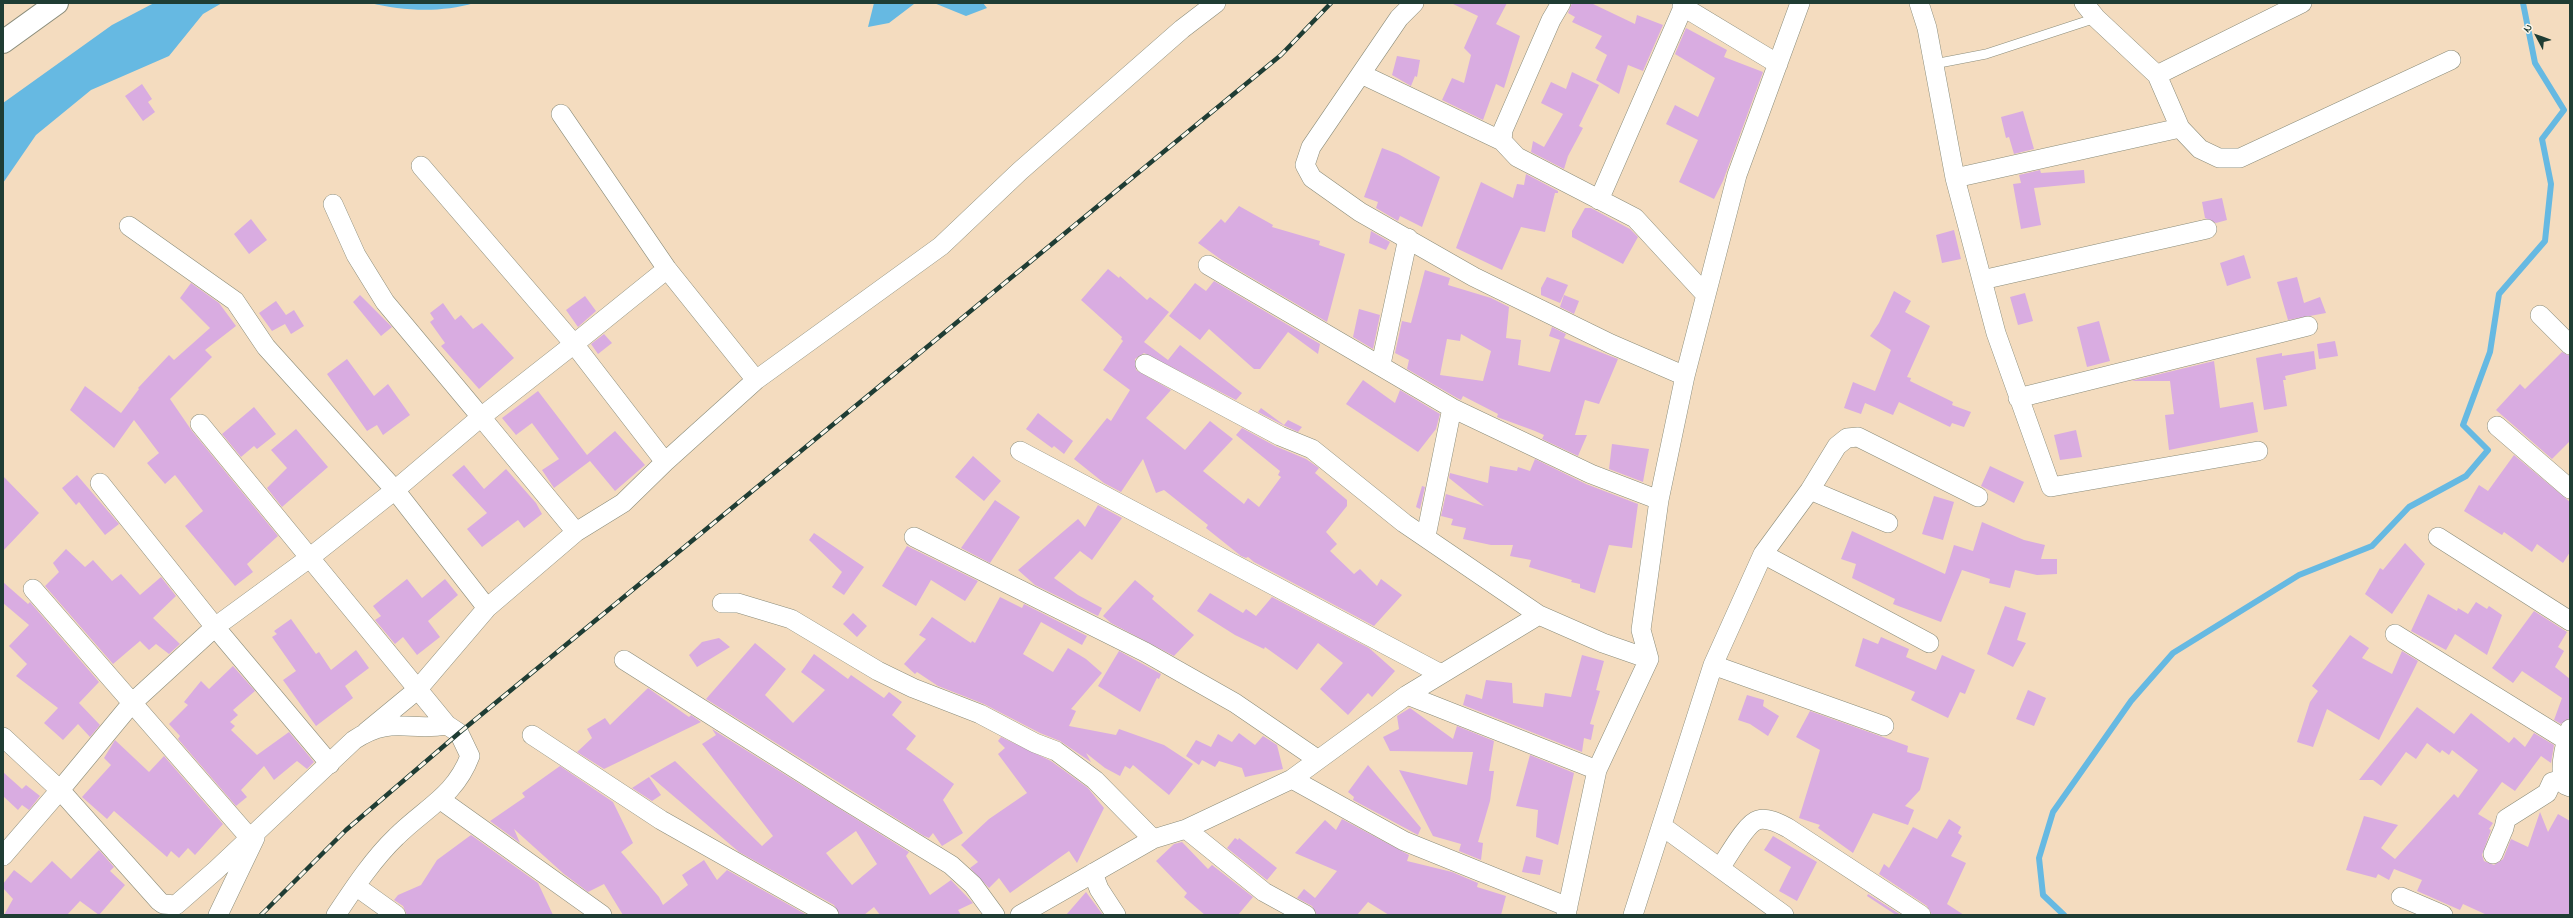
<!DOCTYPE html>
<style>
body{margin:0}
#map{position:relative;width:2573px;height:918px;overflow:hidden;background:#f4dcbf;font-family:"Indie Flower",sans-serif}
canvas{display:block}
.frame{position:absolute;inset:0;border:4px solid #1f3d34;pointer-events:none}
.north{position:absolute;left:2517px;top:16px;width:40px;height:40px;-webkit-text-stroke:3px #fbf7ec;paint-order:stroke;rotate:311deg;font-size:11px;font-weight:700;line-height:16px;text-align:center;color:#1f3d34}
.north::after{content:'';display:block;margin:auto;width:14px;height:18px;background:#1f3d34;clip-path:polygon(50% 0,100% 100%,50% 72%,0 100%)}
</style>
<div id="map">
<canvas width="2573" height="918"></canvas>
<div class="frame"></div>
<div class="north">N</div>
</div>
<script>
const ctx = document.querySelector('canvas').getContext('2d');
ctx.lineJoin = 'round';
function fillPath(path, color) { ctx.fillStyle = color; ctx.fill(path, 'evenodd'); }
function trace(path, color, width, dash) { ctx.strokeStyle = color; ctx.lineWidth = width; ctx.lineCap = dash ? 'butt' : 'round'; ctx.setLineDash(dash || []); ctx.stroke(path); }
fillPath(new Path2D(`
 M154,3H222L203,14L169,56L91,90L36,135L3,183V103L112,25Z
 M370,3H474C441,13 403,11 370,3Z
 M874,3H927L914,4L889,23L868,27Z
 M934,3H983L987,8L966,16Z`), '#66b9e2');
trace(new Path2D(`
 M2064,915L2043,895L2039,858L2053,812L2131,701L2173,653L2299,575L2372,546L2409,507L2466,476L2488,450L2463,425L2490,352L2499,294L2545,241L2551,184L2542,139L2564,110L2535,63L2523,3`), '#66b9e2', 6);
fillPath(new Path2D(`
 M1451,3H1507L1496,24L1520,36L1504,88L1496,84L1483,120L1442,100L1452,78L1464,83L1471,55L1464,48L1478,16Z
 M1572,3H1591L1635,24L1637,15L1663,25L1643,71L1628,65L1619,94L1596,80L1607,55L1595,48L1602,36L1572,22L1575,17L1568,13Z
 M1686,28L1727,50L1724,57L1763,72L1723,181L1714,199L1679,182L1698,140L1666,124L1675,105L1698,117L1715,78L1675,54Z
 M1397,56L1420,60L1417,77L1415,76L1411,86L1392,75Z
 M1572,72L1599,85L1579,126L1583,128L1568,156L1564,169L1531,152L1533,141L1544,147L1563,114L1541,103L1551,82L1566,89Z
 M142,84L152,99L148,102L155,112L143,121L125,96Z
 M2023,111L2034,149L2014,154L2009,137L2006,138L2001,117Z
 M1382,148L1398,154L1440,177L1422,227L1400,216L1398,221L1376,208L1378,202L1364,197Z
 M2040,170L2041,173L2084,170L2085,183L2034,188L2041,225L2021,229L2013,184L2021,183L2019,175Z
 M1526,174L1558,191V193H1555L1545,232L1521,227L1502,270L1456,248L1481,182L1513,198L1517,184L1524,185Z
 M2222,198L2227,220L2216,223L2205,218L2202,202Z
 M1239,206L1273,225L1272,227L1320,241L1319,245L1345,254L1327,322L1223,261L1198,243L1221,219L1225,223Z
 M1585,208H1591L1630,229L1638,237L1623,264L1572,237V231Z
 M251,219L267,240L249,254L234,234Z
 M1954,230L1961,259L1942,263L1936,235Z
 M1371,231L1390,242L1386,250L1369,243Z
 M2244,255L2251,278L2227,286L2220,263Z
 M1108,269L1119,278L1120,276L1147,300L1150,297L1169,312L1144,342L1168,360L1180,345L1242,393L1236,400L1144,353L1135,359L1136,370L1171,390L1146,418L1185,450L1210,421L1233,439L1203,471L1244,504L1248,498L1259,507L1281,477L1278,475L1280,471L1236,435L1242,428L1275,446L1306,459L1319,468L1315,473L1347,500V506L1326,532L1337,544L1330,551L1354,574L1360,569L1377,586L1381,579L1402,595L1374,626L1254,562L1248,557L1246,558L1241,556L1206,528L1208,525L1164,490L1156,493L1143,459L1121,492L1104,483L1074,459L1107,418L1111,421L1130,390L1103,370L1123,341L1121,339L1122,337L1081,300Z
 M1425,270L1450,278L1448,285L1491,298L1509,307L1506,338L1521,340L1518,365L1550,372L1560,340L1549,336L1552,327L1566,334L1564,338L1618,359L1599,404L1585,400L1575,435H1587L1578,456L1542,439L1544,435L1535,431L1497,417L1498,414L1463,396L1461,400L1457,398L1407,369L1409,360L1395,353L1402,321L1411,323ZM1461,334L1491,351L1483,381L1440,375L1447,339L1460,341Z
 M1547,277L1568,285L1560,303L1541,295V288Z
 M2297,277L2304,303L2320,297L2326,313L2288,320L2277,282Z
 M1214,281L1320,344L1318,354L1288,332L1260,369H1254L1209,329L1200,340L1169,316L1195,283L1206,291Z
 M191,283L219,303L236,326L205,350L212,357L170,399L192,431L278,536L247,564L253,572L235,586L185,526L203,511L175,475L165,484L147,463L159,453L134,420L114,448L70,410L85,386L121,413L139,389L138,388L169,355L174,360L210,328L180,298Z
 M1894,291L1911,301L1905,312L1930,326L1907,377L1911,378L1910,381L1953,402L1952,405L1971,412L1964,427L1952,423L1950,427L1899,402L1893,415L1865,403L1861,414L1844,408L1853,382L1875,391L1891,350L1870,336L1879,323Z
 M2025,293L2033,321L2018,325L2010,297Z
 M360,295L392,327L381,336L353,302Z
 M1564,295L1579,301L1574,314L1560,307Z
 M585,296L596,311L578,327L566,310Z
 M276,301L286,315L294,310L304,326L291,334L285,324L272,331L259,313Z
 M443,303L455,320L461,315L473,329L482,323L514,358L479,389L441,346L445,343L430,322L434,319L430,313Z
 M1359,309L1380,315L1373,349L1353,337Z
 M2099,321L2110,361L2087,367L2077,327Z
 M604,334L612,343L598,354L591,344Z
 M2335,341L2338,356L2319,359L2317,344Z
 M2314,351L2316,369L2285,376L2286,380H2283L2287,406L2264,410L2256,358L2282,353V356Z
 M2562,352L2570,356V441L2552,459L2496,410L2520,384L2525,389Z
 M347,359L374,396L388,384L410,415L383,435L377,425L367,431L327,374Z
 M2214,361L2220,408L2253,402L2258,432L2169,450L2165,415L2174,414L2170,381H2131Z
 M1363,380L1395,403L1400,390L1440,414L1436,429L1418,452L1346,404Z
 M538,391L587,455L615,431L645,465L615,491L590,461L554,488L542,470L559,459L532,423L516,435L502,418Z
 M254,407L276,434L257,449L254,446L241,457L222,434Z
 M1261,408L1284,425L1288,420L1302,427L1298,432L1285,426L1258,412Z
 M1038,413L1073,441L1064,454L1054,446L1052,448L1026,429Z
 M296,429L328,467L282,507L267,488L287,468L271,450Z
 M2076,430L2082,457L2060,460L2054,435Z
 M1612,444L1649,449L1643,482L1609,469Z
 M2514,455L2570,502V552L2563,563L2537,544L2532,552L2504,532L2502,535L2464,511L2479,485L2488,491Z
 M973,456L1001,481L984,501L955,477Z
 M1535,459L1586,484L1638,504L1632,548L1609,545L1595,593L1580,588V584L1571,582L1572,580L1529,567L1531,560L1510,556L1513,545H1491L1463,539L1466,528L1451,525L1453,519L1441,516L1446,494L1484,506L1449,478L1450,473L1488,483L1490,466L1517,471L1518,467L1530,471Z
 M464,465L484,489L506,469L536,503L542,514L524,528L518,520L482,547L467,529L487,513L452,475Z
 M1990,466L2024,482L2014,503L1981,486Z
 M77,475L119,524L105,535L79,502L76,505L62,488Z
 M3,476L39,513L3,551Z
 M1422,486L1425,487L1420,509L1416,507Z
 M1934,496L1954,502L1943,540L1922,534Z
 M995,500L1020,517L990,563L961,548Z
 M1098,505L1122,518L1092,560L1080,551L1054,578L1078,595L1102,608L1098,616L1035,585L1018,570L1078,519L1085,527Z
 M1982,522L2024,540L2045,545L2041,559H2057V574L2037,575L2015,570L2010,588L1989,583L1990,579L1962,570L1941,622L1893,604L1895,599L1852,578L1856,564L1841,559L1852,531L1945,574L1954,545L1973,551Z
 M814,533L864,567L844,595L832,587L842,572L809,540Z
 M2405,543L2425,564L2392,614L2365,594L2380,568L2383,570Z
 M907,546L978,581L965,601L931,580L916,606L882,586Z
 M66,549L85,567L93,560L112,581L121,574L140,595L161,577L176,596L153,618L180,644L169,654L156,644L149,650L140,641L113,664L45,586L59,572L53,563Z
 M407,579L422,598L445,579L458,595L428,621L440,637L417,655L403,637L395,644L375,620L381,616L373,606Z
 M1135,580L1154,596L1152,599L1194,635L1174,656L1111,623L1103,616Z
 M3,582L28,604L30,602L99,682L79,703L100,725L90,737L78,724L63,740L44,723L58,708L16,676L27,664L9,646L29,625L3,603Z
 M1210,593L1243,613L1246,609L1256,616L1272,597L1369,648L1395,671L1372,697L1368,693L1348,715L1320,689L1343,663L1318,643L1297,670L1265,647L1264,649L1235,635L1197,611Z
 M2428,594L2457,611L2458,608L2468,614L2476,602L2487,609L2489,606L2502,615L2487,655L2455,634L2446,650L2411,631Z
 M1000,597L1022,608L1024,604L1087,636L1082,645L1041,622L1023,654L1053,672L1068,648L1086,659L1102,673L1071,709L1076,711L1069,726L1116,735L1119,729L1164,745L1193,764L1169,795L1133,765L1130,769L1125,766L1120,776L1105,768L1086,753L1091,762L1060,741L1040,733L984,704L938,686L917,672L915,674L904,664L926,639L919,635L932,617L971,643L972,641L975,643Z
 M2005,606L2026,613L2017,640L2026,643L2013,667L1987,654Z
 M2534,611L2567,632L2558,647L2564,651L2555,667L2570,679V718L2561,724L2554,720L2562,698L2522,671L2513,683L2492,668Z
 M853,613L867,626L857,637L843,624Z
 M291,619L316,654L319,652L331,670L356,650L369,668L345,686L353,698L316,726L283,680L296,671L272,637L277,634L274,631Z
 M2350,635L2369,648L2362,658L2392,674L2402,651L2418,661L2379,740L2327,709L2313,747L2297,742L2310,702L2318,691L2312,686Z
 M1881,637L1909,649L1906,657L1936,670L1942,655L1975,670L1965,694L1960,692L1948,718L1911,700L1915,692L1855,666L1863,638L1878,644Z
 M719,638L730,647L697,667L689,655L702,642Z
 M755,643L786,669L765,695L793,723L825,690L801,672L814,654L848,679L851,675L884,698L889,692L902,702L892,715L916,736L906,749L954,784L943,800L963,833L942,846L933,833L929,838L924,836L706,699Z
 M1119,651L1161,674L1159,679L1157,678L1140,712L1098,686Z
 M1582,655L1604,661L1596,690L1600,691L1590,724L1594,725L1591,740L1584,738L1582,752L1463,705L1466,694L1482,699L1486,680L1512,683L1513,703L1543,707L1545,693L1571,697Z
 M233,666L255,691L233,710L238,715L230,722L235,726L231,730L257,755L289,732L314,762L307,769L297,761L274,780L264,766L241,790L247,797L236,806L178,739L180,736L169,724L188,705L184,702L201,681L209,689Z
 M648,688L689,717L691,715L701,722L604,769L577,752L592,738L587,729L605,718L610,725Z
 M2028,690L2046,698L2034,726L2016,719Z
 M1747,695L1764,700L1763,706L1779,716L1768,736L1750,724L1738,720Z
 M2417,707L2454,734L2471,713L2509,743L2514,737L2525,747L2534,733L2554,745L2551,763L2541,756L2515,791L2502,782L2478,814L2493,823L2489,829L2491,830L2482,855L2484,861L2494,865L2503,859L2511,839L2528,847L2540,812L2548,832L2558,814L2570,821V915H2487L2463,904L2460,910L2417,891L2422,880L2394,869L2389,880L2378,874L2376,878L2346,870L2364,816L2398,825L2381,848L2395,859L2454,794L2458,798L2478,770L2452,750L2449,755L2442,750L2440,753L2427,743L2416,759L2406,752L2381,786L2373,780H2359Z
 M1410,708L1453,739L1457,726L1494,741L1489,771H1494L1490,801L1478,842L1483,843L1481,860L1459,851L1461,844L1433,836L1399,770L1467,785L1473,752L1390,751L1383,737L1399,729L1397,716Z
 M1810,711L1908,746L1907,752L1929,758L1920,790L1905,806L1914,810L1908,825L1873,813L1853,853L1818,828L1820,825L1799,818L1820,750L1796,737Z
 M712,729L909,852L906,856L930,895L951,880L973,903L958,910L961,915H880L874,907L864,915H840L834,905L739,852L650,776L675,761L762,846L773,836L702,744L716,735ZM856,831L877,864L852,885L826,853Z
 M1239,733L1255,745L1263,736L1277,745L1283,769L1245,777L1242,768L1219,761L1215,767L1202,760L1199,765L1186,756L1196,740L1211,747L1218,734L1232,742Z
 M1001,737L1051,761L1088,788L1104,808L1077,863L1069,851L1010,893L999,878L989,888L970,868L978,862L961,845L989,819L1027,793L998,754L1005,748L998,741Z
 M115,740L149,772L164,756L223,824L195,855L188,848L179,858L171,851L167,857L114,811L107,819L82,797L111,765L104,758Z
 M1530,755L1574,773L1558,845L1536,837L1538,810L1516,806Z
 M1368,765L1421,828L1418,835L1353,800L1354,797L1348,792Z
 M560,766L613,802L633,843L621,852L659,897L663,905L688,885L682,875L704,860L717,880L727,870L807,915H623L604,884L588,892L564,874L514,829L520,843L490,821L525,797L522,793Z
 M3,772L22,789L26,785L40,796L29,810L22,805L18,810L3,796Z
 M649,777L661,795L652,801L632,788Z
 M1342,819L1409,855L1407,861L1452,872L1478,883L1477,887L1506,896L1501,915H1389L1368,902L1357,915H1317L1312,906L1297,898L1304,889L1315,898L1337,871L1295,853L1325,820L1336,830Z
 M1949,819L1961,827L1958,833L1962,836L1951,856L1966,863L1947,904L1964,915H1932L1927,906L1879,874L1884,864L1889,868L1913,827L1937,839Z
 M471,835L538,883L553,915H407L403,906L394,900L398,895L421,885L437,860Z
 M1773,836L1817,862L1797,901L1779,891L1791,867L1764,850Z
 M1235,838L1238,840L1239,838L1277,868L1267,880L1227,848Z
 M1182,842L1208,869L1212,865L1253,897L1238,915H1205L1184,897L1187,893L1156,861L1174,844Z
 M99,850L114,867L110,871L125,885L99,915L80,901L67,915H4L13,899L3,888V884L14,870L31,883L52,861L71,879Z
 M1526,856L1543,860L1540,875L1522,872Z
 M1086,892L1103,915H1066Z
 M1868,894L1901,915H1896L1867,896Z`), '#d9ace1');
const lane = new Path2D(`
 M1934,64L1986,54L2096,18`);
const street = new Path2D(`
 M1414,3L1399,18L1311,147L1305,165L1312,178L1360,212L1474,277L1611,344L1685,376
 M1561,3L1551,20L1503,130L1502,141L1517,157L1635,218L1706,295
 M1919,3L1927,28L1955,178L1996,333L2051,487L2258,451
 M2084,3L2096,18L2157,75L2180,128L2200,149L2219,158H2240L2451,60
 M1682,6L1778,64
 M1361,74L1502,141
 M2157,75L2302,3
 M561,114L667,269L756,380L665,462
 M421,166L574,344L667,269
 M1955,178L2180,128
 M1599,200L1685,3
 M333,204L356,255L385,302L481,417L574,344L665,462L623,503L576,532
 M129,226L235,301L266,347L395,490L487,608
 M1208,265L1452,408L1591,474L1659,500
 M1982,280L2207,229
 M2540,315L2570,345
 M1145,364L1280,436L1312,449L1404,523L1539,615
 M1381,364L1408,238
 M756,380L941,246L1020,171L1182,29L1216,3
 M2018,398L2308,326
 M200,424L447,725
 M2497,426L2570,489
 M1020,451L1441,674
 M100,483L215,627L330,764
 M1810,490L1888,523
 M1426,536L1452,408
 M914,537L1145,652L1235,703L1317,759
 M2438,537L2570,621
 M1763,554L1929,643
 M33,589L249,837
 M722,603H738L791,619L878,671L913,688L980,714L1035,743L1056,751L1095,780L1153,839
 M2395,634L2566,740
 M624,660L842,798L951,865L973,885L995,915
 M1713,665L1884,726
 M1407,695L1597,770
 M2570,729C2565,744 2558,770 2565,785L2570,787
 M532,735L661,820L829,915
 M3,737L60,790L132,703L215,627L308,559L395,490L481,417L576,532L487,608L417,690L366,732
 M1292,779L1404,841L1568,907
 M441,800L602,915
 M1662,826L1784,915
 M1186,829L1264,892L1306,915
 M2493,854L2504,828L2506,819L2547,793L2552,782L2562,779
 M3,856L60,790L159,901L163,904L176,905L216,870L354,740C391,715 409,732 447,725L459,733L470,756C455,796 425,808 396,837C373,859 354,888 336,915
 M1720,868C1728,857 1746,823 1758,820C1768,817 1780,824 1788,828L1921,915
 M1093,873L1099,889L1116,915
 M357,887L396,915
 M2401,897L2443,915
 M218,915L255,838
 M1020,915L1153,839L1186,829L1292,779L1407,695L1539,615L1603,643L1649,659
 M1566,915L1597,770L1649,659L1641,630L1659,500L1685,376L1737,175L1800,3
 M1633,915L1713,665L1763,554L1810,490L1837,446L1847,438L1858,437L1978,497`);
const secondary = new Path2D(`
 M3,42L57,3`);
trace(lane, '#8a8c7a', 10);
trace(street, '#8a8c7a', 20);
trace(secondary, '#8a8c7a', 24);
trace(lane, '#fff', 9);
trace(street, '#fff', 19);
trace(secondary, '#fff', 22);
const rail = new Path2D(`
 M261,915L346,830L459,733L1281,55L1331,3`);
trace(rail, '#1f3d34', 4.5);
trace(rail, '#fbf7ec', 3, [9]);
</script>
